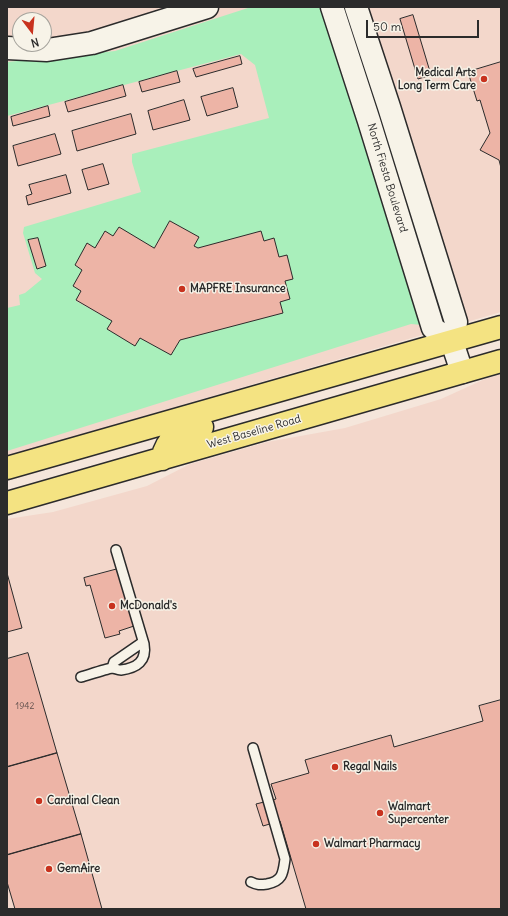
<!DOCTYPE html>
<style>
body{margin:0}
#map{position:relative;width:508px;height:916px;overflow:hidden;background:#f5e6db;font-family:Delius,sans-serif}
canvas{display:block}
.frame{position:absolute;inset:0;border:8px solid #2b2b2b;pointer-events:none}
.north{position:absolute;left:12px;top:12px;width:40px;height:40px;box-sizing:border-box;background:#f7f3e8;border:1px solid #a5a39c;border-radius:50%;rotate:164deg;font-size:11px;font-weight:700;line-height:16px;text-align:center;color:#2b2b2b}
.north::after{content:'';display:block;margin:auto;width:14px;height:18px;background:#c8321e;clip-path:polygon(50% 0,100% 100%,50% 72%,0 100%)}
.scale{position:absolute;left:366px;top:20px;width:113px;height:18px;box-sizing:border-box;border:2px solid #2b2b2b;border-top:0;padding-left:5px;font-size:12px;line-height:14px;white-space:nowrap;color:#2b2b2b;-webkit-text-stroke:3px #f7f3e8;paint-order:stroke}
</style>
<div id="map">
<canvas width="508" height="916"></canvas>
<div class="frame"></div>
<div class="north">N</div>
<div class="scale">50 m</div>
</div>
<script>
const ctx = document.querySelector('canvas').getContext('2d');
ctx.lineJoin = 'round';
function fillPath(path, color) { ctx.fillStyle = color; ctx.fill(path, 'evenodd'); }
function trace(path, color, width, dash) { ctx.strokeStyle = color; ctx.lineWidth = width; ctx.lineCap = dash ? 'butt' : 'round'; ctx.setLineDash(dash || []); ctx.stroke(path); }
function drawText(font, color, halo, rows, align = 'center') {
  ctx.font = font + ' Delius,sans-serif'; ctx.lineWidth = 3; ctx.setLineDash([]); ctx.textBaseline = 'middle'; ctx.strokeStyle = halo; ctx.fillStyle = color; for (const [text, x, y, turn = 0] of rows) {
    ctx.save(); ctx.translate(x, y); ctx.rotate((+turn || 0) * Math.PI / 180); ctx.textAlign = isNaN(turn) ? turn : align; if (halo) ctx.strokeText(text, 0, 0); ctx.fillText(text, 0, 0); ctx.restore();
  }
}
fillPath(new Path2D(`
 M7,7H501V312L7,456ZM20,20H44V44H20Z
 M501,374V909H7V519L53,512L147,486L190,464L267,442L345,428L441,399L485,379Z`), '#f3d7cb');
fillPath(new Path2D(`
 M251,7H323L422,325L411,324L7,451V308L20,305L19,295L25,293L42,279L35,273L23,233L24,227L141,192L132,162V154L269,118L255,65L241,54L7,116V62L115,51ZM170,221L199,237L194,246L198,248L261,231L264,241L274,238L279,257L287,255L293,279L285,281L290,299L280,302L283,313L180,340L171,355L140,338L135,346L108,329L112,321L76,301L81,291L73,286L82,270L75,265L87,244L95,248L105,231L113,236L119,228L154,248Z`), '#a9efbb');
const building = new Path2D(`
 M413,15L431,75L418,79L400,19Z
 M240,56L242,64L196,77L193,69Z
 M501,62V168L499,160L480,150L490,133L480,100L477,101L468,72Z
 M177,71L180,82L142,92L139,82Z
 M123,85L126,96L68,112L65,102Z
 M233,88L238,107L207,116L201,97Z
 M184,100L190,120L153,130L148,111Z
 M48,106L50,116L13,126L11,117Z
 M131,114L136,134L77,151L72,131Z
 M55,134L61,154L18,166L13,146Z
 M103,164L109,184L88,190L82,170Z
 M66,175L71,193L28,205L26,196L32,194L29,185Z
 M170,221L199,237L194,246L198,248L261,231L264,241L274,238L279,257L287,255L293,279L285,281L290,299L280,302L283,313L180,340L171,355L140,338L135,346L107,329L112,321L76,300L81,291L73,286L82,270L75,265L87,243L95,248L105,231L113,236L119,227L154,248Z
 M38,238L46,266L37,269L28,240Z
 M118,569L134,626L119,631L120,634L105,638L90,585L86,586L84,578Z
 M7,573L22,628L7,632Z
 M28,653L57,753L7,767V659Z
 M501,700V909H306L280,821L263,826L256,804L276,799L271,784L309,773L305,760L391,735L394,747L483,721L479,706Z
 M57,753L81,834L7,855V767Z
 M81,834L102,909H15L7,882V855Z`);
fillPath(building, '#edb4a6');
trace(building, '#2b2b2b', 1);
const lane = new Path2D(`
 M112,668L114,662L143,642
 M81,677C88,675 106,669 112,668C115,668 117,670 121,670C137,668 147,661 144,644L116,550
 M251,882C257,885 260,885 267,884C283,881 283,873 285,859L253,748`);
const secondary = new Path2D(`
 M332,7L369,121L433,328L452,342
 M356,7L389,107L456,322L452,342L462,372
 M7,48L47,50L92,43L207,7`);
const primary = new Path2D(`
 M162,459C168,434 179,434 202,427
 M7,468L501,327
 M7,503L501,361`);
trace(lane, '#2b2b2b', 12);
trace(secondary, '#2b2b2b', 25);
trace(primary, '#2b2b2b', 25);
trace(lane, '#f7f3e8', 9);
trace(secondary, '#f7f3e8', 22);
trace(primary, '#f4e382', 22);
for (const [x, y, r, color] of [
 [484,79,4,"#c8321e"],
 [182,289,4,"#c8321e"],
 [112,606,4,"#c8321e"],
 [335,767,4,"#c8321e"],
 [39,801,4,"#c8321e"],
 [380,813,4,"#c8321e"],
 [316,844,4,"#c8321e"],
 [49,869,4,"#c8321e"]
]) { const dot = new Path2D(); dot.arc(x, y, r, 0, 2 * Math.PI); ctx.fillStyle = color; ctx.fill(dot); trace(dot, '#f7f3e8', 1.5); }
drawText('9px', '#5c4d4a', null, [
 ["1942",25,706]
]);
drawText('bold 11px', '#2b2b2b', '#f7f3e8', [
 ["Medical Arts",476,73,"right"],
 ["Long Term Care",476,86,"right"],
 ["MAPFRE Insurance",190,289],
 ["McDonald's",120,606],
 ["Regal Nails",343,767],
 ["Cardinal Clean",47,801],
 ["Walmart",388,807],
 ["Supercenter",388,820],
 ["Walmart Pharmacy",324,844],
 ["GemAire",57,869]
], 'left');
drawText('11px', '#2b2b2b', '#f7f3e8', [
 ["North Fiesta Boulevard",387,178,73],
 ["West Baseline Road",254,432,-16]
]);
</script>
